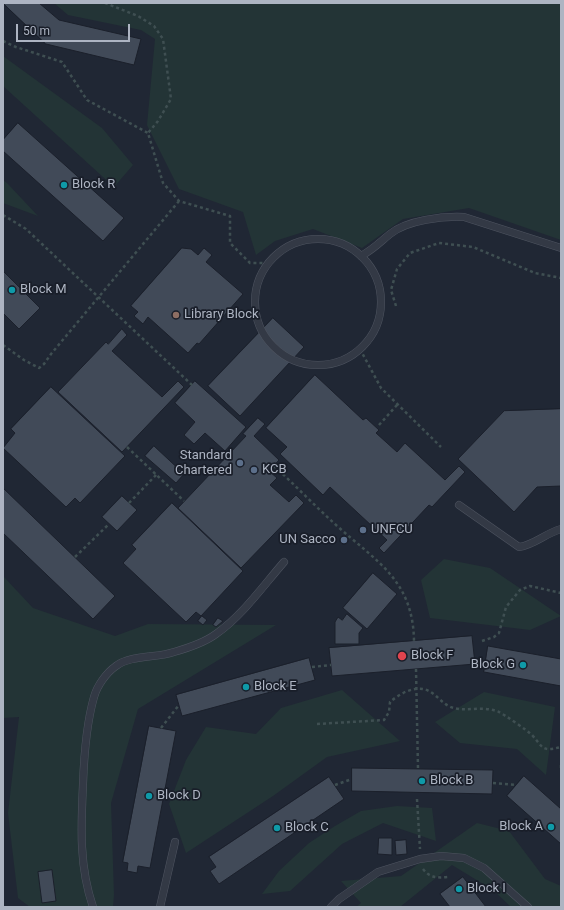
<!DOCTYPE html>
<style>
body{margin:0}
#map{position:relative;width:564px;height:910px;overflow:hidden;background:#202734;font-family:Roboto,sans-serif}
canvas{display:block}
.frame{position:absolute;inset:0;border:4px solid #adb4c2;pointer-events:none}
.scale{position:absolute;left:16px;top:24px;width:114px;height:18px;box-sizing:border-box;border:2px solid #adb4c2;border-top:0;padding-left:5px;font-size:12px;line-height:14px;white-space:nowrap;color:#adb4c2;-webkit-text-stroke:3px #191e29;paint-order:stroke}
</style>
<div id="map">
<canvas width="564" height="910"></canvas>
<div class="frame"></div>
<div class="scale">50 m</div>
</div>
<script>
const ctx = document.querySelector('canvas').getContext('2d');
ctx.lineJoin = 'round';
function fillPath(path, color) { ctx.fillStyle = color; ctx.fill(path, 'evenodd'); }
function trace(path, color, width, dash) { ctx.strokeStyle = color; ctx.lineWidth = width; ctx.lineCap = dash ? 'butt' : 'round'; ctx.setLineDash(dash || []); ctx.stroke(path); }
function drawText(font, color, halo, rows, align = 'center') {
  ctx.font = font + ' Roboto,sans-serif'; ctx.lineWidth = 3.5; ctx.setLineDash([]); ctx.textBaseline = 'middle'; ctx.strokeStyle = halo; ctx.fillStyle = color; for (const [text, x, y, turn = 0] of rows) {
    ctx.save(); ctx.translate(x, y); ctx.rotate((+turn || 0) * Math.PI / 180); ctx.textAlign = isNaN(turn) ? turn : align; if (halo) ctx.strokeText(text, 0, 0); ctx.fillText(text, 0, 0); ctx.restore();
  }
}
fillPath(new Path2D(`
 M54,3H561V240L469,208L403,219L362,248L313,229L275,241L256,255L243,212L179,189L147,125L155,39L141,30L68,15Z
 M3,56L102,128L133,165L114,187L3,86Z
 M3,180L7,183L38,216L3,203Z
 M444,559L490,568L561,616L530,630L430,618L421,580Z
 M3,576L33,608L115,636L148,624L276,625L138,709L111,803L114,895L113,907H30L18,898L8,813L19,717L3,718Z
 M342,690L400,741L327,757L273,796L186,853L169,804L186,760L206,727L256,734L281,708Z
 M484,692L555,707L546,775L517,749L460,743L435,722Z
 M397,806L432,808L436,841L383,823L342,844L290,891L262,894L279,871L309,843L335,826L361,811Z
 M477,823L509,831L545,879L561,886V907H511L493,890L452,865L400,907H356L361,903L341,881L401,876Z`), '#233436');
const building = new Path2D(`
 M3,3H39L59,20L141,39L134,65L46,44Z
 M18,123L124,218L103,241L3,151V140Z
 M182,248L191,249L198,255L204,248L212,255L206,262L243,294L199,344L197,343L188,353L148,317L143,324L134,316L138,312L131,306Z
 M3,271L40,308L19,329L3,313Z
 M273,318L304,347L240,416L208,386Z
 M122,329L127,335L112,351L162,397L178,381L184,387L122,452L58,392L106,342L108,344Z
 M315,375L363,420L366,418L379,430L376,433L397,452L405,443L445,480L459,466L465,472L432,507L429,505L384,553L379,548L387,540L330,487L323,495L280,454L287,447L266,428Z
 M195,381L246,427L225,451L205,433L194,444L184,435L195,422L175,403Z
 M51,387L125,456L80,503L75,498L66,507L3,448L15,433L11,429Z
 M561,409V486L537,487L514,512L458,459L504,411Z
 M258,418L265,424L254,436L279,460L269,471L277,478L270,485L289,502L296,495L304,503L241,568L178,508L246,436L243,434Z
 M154,446L184,474L176,483L145,456Z
 M3,488L115,596L93,619L3,533Z
 M122,496L137,510L117,531L102,517Z
 M172,503L243,571L201,616L196,612L186,622L123,563L136,549L132,545Z
 M373,573L397,594L367,629L343,608Z
 M347,614L363,628L359,633V644H335V622L338,617L342,620Z
 M202,616L207,620L203,625L198,621Z
 M218,618L223,621L216,627L213,625Z
 M472,636L475,664L332,676L329,648Z
 M488,646L561,659V686L484,672Z
 M309,658L315,680L182,716L176,695Z
 M149,726L176,731L150,868L138,866L137,873L127,871L128,863L123,862Z
 M352,768L493,770L492,794L352,791Z
 M524,776L561,809V844L507,796Z
 M329,777L344,799L219,884L210,871L216,867L209,857Z
 M379,838H392V855L378,854Z
 M406,840L407,854L396,855L395,841Z
 M52,870L56,901L42,903L38,872Z
 M463,877L486,907H450L440,894Z`);
fillPath(building, '#414a58');
trace(building, '#1b202b', 1);
const service = new Path2D(`
 M255 302a63 63 0 1 1 126 0a63 63 0 1 1-126 0Z
 M361,256C374,249 380,242 390,234C407,220 443,216 464,217L561,248
 M459,505L519,547C534,545 546,533 561,529
 M93,907C79,866 81,827 83,784C84,756 86,725 94,697C97,686 106,673 116,666C130,655 157,658 174,652C188,648 204,643 216,634C243,615 263,586 284,562
 M160,907L175,842
 M331,907L339,899L378,872L420,859L441,856L464,858L484,868L528,907`);
trace(service, '#4e5460', 8);
trace(new Path2D(`
 M105,3L138,16L154,26L163,39L171,99L158,121L148,133L163,183L179,201L230,216V243L250,263H267
 M3,41L16,47L62,62L87,100L148,133
 M3,215L26,229L192,385
 M396,306L391,290L397,269L410,253L439,243L473,247L535,273L561,278
 M3,345L24,360L39,368L44,364L51,354L179,201
 M360,349L381,388L441,447
 M379,425L397,405
 M127,447L184,501
 M274,466C295,485 315,506 336,525C377,562 413,580 414,641
 M129,503L156,475
 M75,557L109,524
 M482,641L494,637L499,633L506,607L520,590L530,586L561,593
 M312,667L331,665
 M317,724L384,720L389,712L390,702C399,694 416,684 429,691C437,695 444,706 454,708C467,712 483,705 499,712C505,715 528,731 532,735C544,748 541,752 561,747
 M161,728L179,705
 M561,765V770
 M493,783L516,785
 M335,785L352,779
 M417,799L420,849
 M423,869C430,878 437,878 448,877`), '#3f4f52', 2.5, [3, 3]);
trace(service, '#333945', 7);
trace(new Path2D(`
 M416,669L418,769`), '#3f4f52', 2.5, [3, 3]);
for (const [x, y, r, color] of [
 [64,185,4,"#0f9aa8"],
 [12,290,4,"#0f9aa8"],
 [176,315,4,"#8d6e63"],
 [240,463,4,"#5c6f8a"],
 [254,470,4,"#5c6f8a"],
 [363,530,4,"#5c6f8a"],
 [344,540,4,"#5c6f8a"],
 [402,656,5,"#e0444e"],
 [523,665,4,"#0f9aa8"],
 [246,687,4,"#0f9aa8"],
 [422,781,4,"#0f9aa8"],
 [149,796,4,"#0f9aa8"],
 [551,827,4,"#0f9aa8"],
 [277,828,4,"#0f9aa8"],
 [459,889,4,"#0f9aa8"]
]) { const dot = new Path2D(); dot.arc(x, y, r, 0, 2 * Math.PI); ctx.fillStyle = color; ctx.fill(dot); trace(dot, '#191e29', 1.5); }
drawText('13px', '#adb4c2', '#191e29', [
 ["Block R",72,185],
 ["Block M",20,290],
 ["Library Block",184,315],
 ["Standard",232,456,"right"],
 ["Chartered",232,471,"right"],
 ["KCB",262,470],
 ["UNFCU",371,530],
 ["UN Sacco",336,540,"right"],
 ["Block F",411,656],
 ["Block G",515,665,"right"],
 ["Block E",254,687],
 ["Block B",430,781],
 ["Block D",157,796],
 ["Block A",543,827,"right"],
 ["Block C",285,828],
 ["Block I",467,889]
], 'left');
</script>
